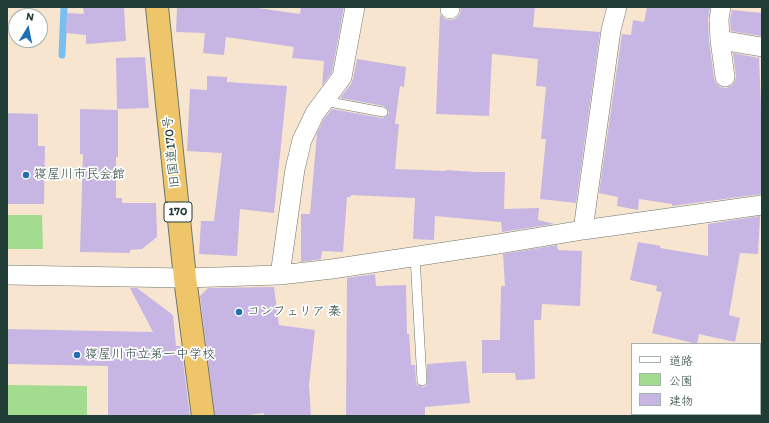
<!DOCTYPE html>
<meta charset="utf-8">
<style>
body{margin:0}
#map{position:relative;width:769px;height:423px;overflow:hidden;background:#f7e5d0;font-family:Itim,"Klee One",sans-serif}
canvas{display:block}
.frame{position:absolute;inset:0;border:8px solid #1f3d34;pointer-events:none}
.legend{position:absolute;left:631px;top:343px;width:130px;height:72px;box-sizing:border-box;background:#fff;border:1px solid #a5b1ae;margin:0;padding:5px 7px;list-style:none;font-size:12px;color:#1f3d34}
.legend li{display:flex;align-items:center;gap:8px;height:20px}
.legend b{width:20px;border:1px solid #a5b1ae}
.north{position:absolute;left:8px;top:8px;width:40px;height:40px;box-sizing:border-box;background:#fff;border:1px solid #a5b1ae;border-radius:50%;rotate:10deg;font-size:11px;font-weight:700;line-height:16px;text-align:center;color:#1f3d34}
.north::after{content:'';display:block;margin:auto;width:14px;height:18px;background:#1f6fb2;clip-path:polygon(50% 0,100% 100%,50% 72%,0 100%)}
</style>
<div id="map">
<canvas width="769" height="423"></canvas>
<div class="frame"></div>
<ul class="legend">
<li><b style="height:5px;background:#fff"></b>道路</li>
<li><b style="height:11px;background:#a2dc8f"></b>公園</li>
<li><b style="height:11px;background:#c7b6e4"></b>建物</li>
</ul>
<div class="north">N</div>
</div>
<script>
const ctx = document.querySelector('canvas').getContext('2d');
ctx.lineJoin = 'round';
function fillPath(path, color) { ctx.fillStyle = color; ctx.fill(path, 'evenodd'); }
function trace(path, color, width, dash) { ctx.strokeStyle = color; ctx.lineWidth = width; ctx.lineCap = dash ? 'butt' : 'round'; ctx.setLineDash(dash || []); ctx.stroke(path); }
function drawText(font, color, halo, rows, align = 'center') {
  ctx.font = font + ' Itim,"Klee One",sans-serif'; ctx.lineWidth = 3.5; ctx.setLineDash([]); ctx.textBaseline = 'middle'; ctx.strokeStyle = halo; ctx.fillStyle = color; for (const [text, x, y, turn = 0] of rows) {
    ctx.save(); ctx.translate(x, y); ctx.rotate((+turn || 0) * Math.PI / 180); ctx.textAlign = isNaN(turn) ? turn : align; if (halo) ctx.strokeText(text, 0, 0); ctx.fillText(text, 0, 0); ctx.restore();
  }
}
fillPath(new Path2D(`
 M7,215H42L43,249H7Z
 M7,385L87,386V416H7Z`), '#a2dc8f');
fillPath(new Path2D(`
 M645,414H752L749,416H645Z`), '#78beef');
trace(new Path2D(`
 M62,55L64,7`), '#78beef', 7);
fillPath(new Path2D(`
 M83,7H124L126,41L86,44V35L66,33L67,13L84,14Z
 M177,7H251L300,14L301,7H344L332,72L322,86L324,61L292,58L294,47L226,37L224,55L203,53L205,33L176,32Z
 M461,7H535L533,27L600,32L576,203L540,199L546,139H541L546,87L536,86L538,59L492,54L489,116L436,114L440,14L445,19L450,20L455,19L460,14Z
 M647,7H710L708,19L709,41L714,78L716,83L720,87L727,88L732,85L735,81L736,76L733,53L759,58L761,107H762V194L672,206V204L639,199L638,210L617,206L618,197L599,193L622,34L631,35L633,20L644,22Z
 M732,10L762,13V36L731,31L730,20Z
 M145,57L149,108L117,109L116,58Z
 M357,59L406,67L404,87L400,86L395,124H399L395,169L446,171V170L476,172H505L504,209L539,208L538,220L554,224L502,232L501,222L435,216L434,240L413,239L415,198L351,195V197H347L343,252L322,251L321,259L301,262V214H310L317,133L324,119L332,109L382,118L385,117L389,113L388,110L384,106L340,98L351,84L353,79Z
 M207,76L227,77V82L287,86L274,213L240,209L237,256L199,254L201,221H214L222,153L187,151L190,89L207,90Z
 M80,109L118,110V157H116V198H122V203H156L157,237L142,249L130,250V253L80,252L83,154H80Z
 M7,113L38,114V146H45L44,204H7Z
 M760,216L758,254L740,253L729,315L740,318L735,342L699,334L697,344L652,333L662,292L656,291L657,286L630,280L638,242L661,246L660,248L708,256V224Z
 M557,245L558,250L582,251L580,306L542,304L541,320H534L535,379L516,380L515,373H482V340H500L501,286H505L503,254Z
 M375,274L376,286L406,285L407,334H409L411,365H415L416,381L417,385L423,387L426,386L427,383V364L466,361L470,403L425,407V416H346L347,278Z
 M274,287L279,325L315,330L309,385L311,416H264V413L241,416H215L200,296L208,288Z
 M130,288H137L173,315L176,346H181L190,416H108V366L7,364V329L153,332Z`), '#c7b6e4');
const lane = new Path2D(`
 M324,101L383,112
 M415,257L422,381`);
const street = new Path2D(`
 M721,7L719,19L720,40L725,77
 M450,9V7
 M720,40L762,47
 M583,230L611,30L617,7
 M7,275L185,278L280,275L332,269L498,244L583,230L762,205
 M280,275L295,169L302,140L315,113L342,77L355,7`);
const highway = new Path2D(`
 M157,7L185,278L203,416`);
trace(lane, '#6b786b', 10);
trace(street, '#6b786b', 20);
trace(highway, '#6b786b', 24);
trace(lane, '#fff', 9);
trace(street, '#fff', 19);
trace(highway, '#eec569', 22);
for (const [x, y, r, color] of [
 [26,175,4,"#1f6fb2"],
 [239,312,4,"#1f6fb2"],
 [77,355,4,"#1f6fb2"]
]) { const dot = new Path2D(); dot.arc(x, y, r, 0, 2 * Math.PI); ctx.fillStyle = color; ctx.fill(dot); trace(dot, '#fff', 1.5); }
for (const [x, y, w] of [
 [178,212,28]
]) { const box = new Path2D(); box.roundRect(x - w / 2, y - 10, w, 20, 3); ctx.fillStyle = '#fff'; ctx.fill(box); trace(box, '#1f3d34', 1); }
drawText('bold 12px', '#1f3d34', null, [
 ["170",178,212]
]);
drawText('13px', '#1f3d34', '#fff', [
 ["旧国道170号",172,152,-96]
]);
drawText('13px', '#1f3d34', '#fff', [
 ["寝屋川市民会館",34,175],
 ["コンフェリア 秦",247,312],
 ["寝屋川市立第一中学校",85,355]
], 'left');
</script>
